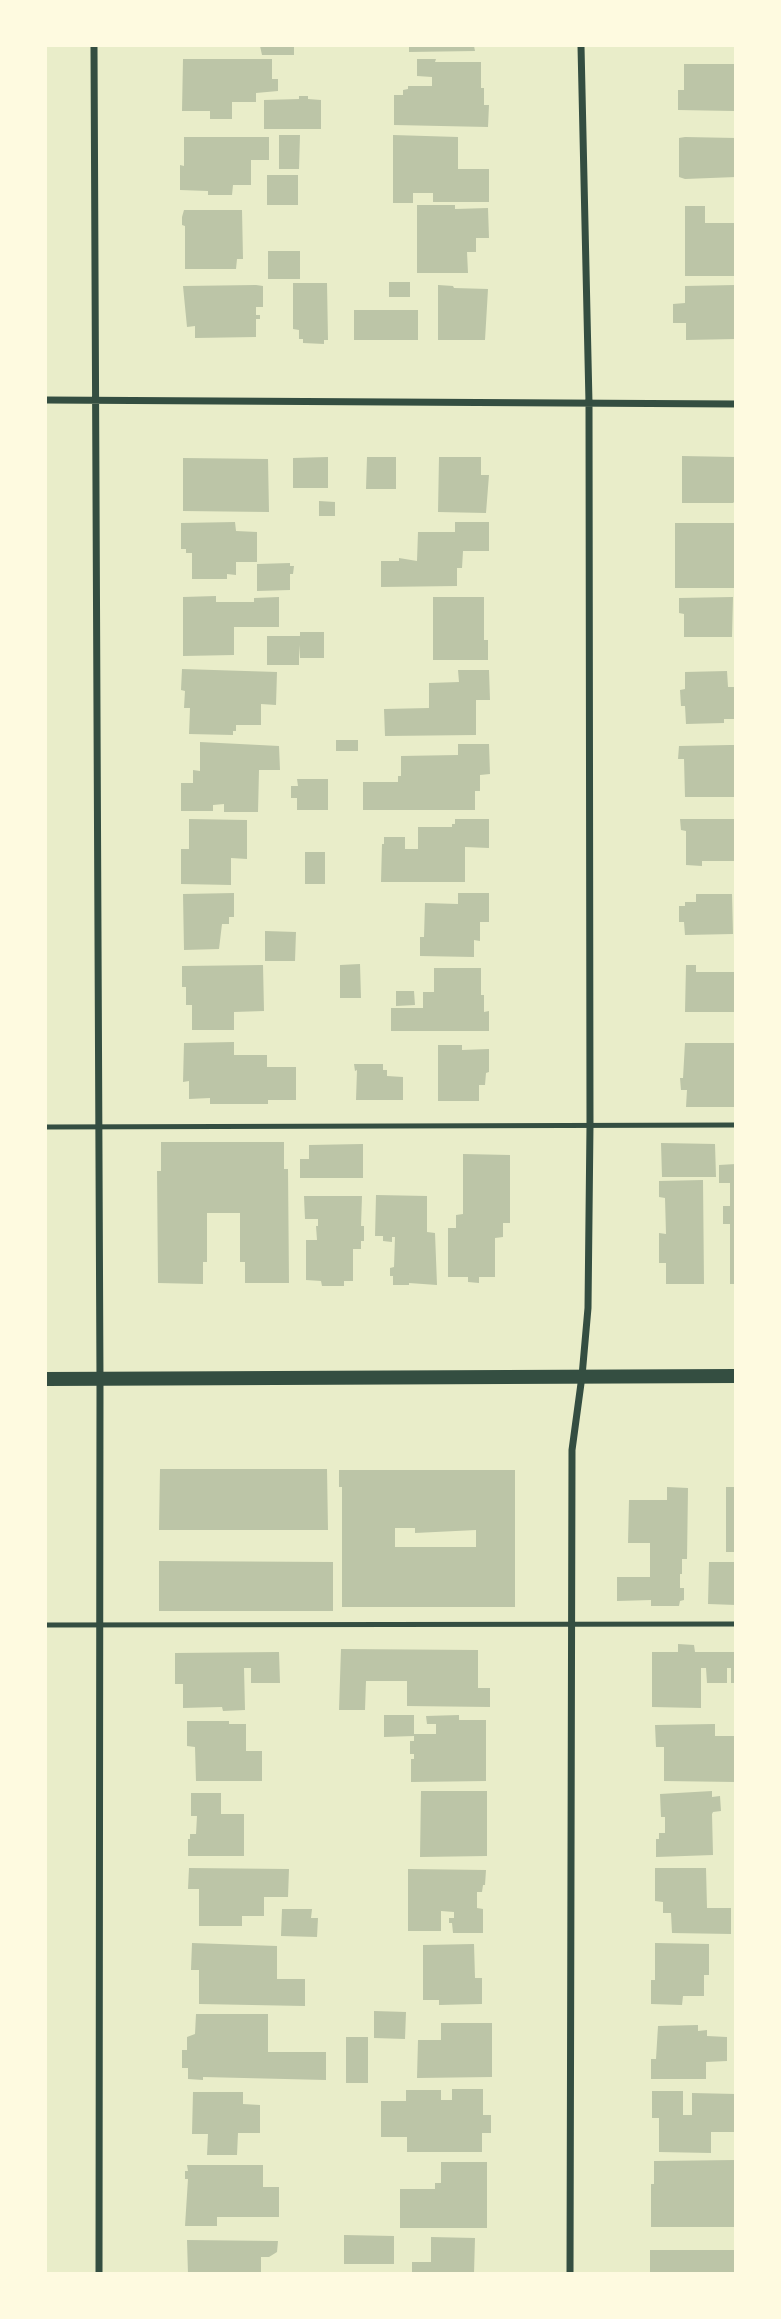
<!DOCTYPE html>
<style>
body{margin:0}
#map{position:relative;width:781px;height:2319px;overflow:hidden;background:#e9edc9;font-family:"IBM Plex Sans",sans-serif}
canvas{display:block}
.frame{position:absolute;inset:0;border:47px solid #fefae0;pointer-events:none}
</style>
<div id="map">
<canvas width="781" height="2319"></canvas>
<div class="frame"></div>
</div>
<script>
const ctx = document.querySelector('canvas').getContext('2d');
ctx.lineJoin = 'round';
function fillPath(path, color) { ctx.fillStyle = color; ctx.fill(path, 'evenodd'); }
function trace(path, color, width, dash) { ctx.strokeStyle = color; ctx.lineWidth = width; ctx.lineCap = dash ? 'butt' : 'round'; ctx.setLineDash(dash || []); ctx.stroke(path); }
fillPath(new Path2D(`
 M260,46H294V55H262Z
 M409,46H474L475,51L409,52Z
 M183,59H272V79H278V91L256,93V102H232V119H210V111H182Z
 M417,59H436L435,62H481V88H484V105H489L488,127L394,125V95H403V90L408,89V86H432V77L417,76Z
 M684,64H734V111L678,110V90H684Z
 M299,96H308V99L321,100V129H264V100L299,99Z
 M279,135H300L299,169H279Z
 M393,135L458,137V169H489V202H433V193H413V203H393Z
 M184,137H269V160H251V185H233L232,195H208V191L180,190V165L184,166Z
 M685,137L736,138V177L685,179L679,177V138Z
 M267,175H298V205H267Z
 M417,205H455V209L488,208L489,238H476V252H467L468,273H417Z
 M685,206H705V223H736V276H685Z
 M184,210H242L243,259H237L236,269H185V226L182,225V217Z
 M268,251H300V279H268Z
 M389,282H410V297H389Z
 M293,283H327L328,340H324V344L303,343V339H299V330L293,329Z
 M256,285L263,286V307H256V315H260V319H256V337L195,338V326L187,327L183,286Z
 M438,285L453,286L454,288L488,289L485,340H438Z
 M736,285V339L686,340V323H673V304L685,303V286Z
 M354,310H418V340H354Z
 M682,456L736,457V500L733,503H682Z
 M328,457V488H293V458Z
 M367,457H396V489H366Z
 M439,457H481V475H489L486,513L438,512Z
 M183,458L268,459L269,512L183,511Z
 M319,501L335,502V516H319Z
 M235,522L236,531L257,532V562H236V575L227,574V579H192V553H186V549H181V523Z
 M455,522H489V551H463L462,568H457V586L381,587V561H399V558L417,561L418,532H455Z
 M675,523H736V588H675Z
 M290,563V566H294L293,574H290V590L257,591V564Z
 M216,596V602H254V598L279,597V627H234V655L183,656V597Z
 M433,597H484V640H488V660H433Z
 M733,597L732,637H684V614L679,613V598Z
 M300,632H324V658H300L299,645V665H267V636H300Z
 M182,669L277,672L276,705L261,704V725H236V731H233V735L189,734L190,708H184L185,691L181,690Z
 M458,670H489L490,700H476V735L385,736L384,709L429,708V683L459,682Z
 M727,671L728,687H736V719H724V723L686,724L685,706H681L680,690L685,689V672Z
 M336,740H358V751H336Z
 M200,742L279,746L280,770H259L258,812H224V804L213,805V811H181V783H193V770L200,771Z
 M458,744H489L490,774L480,775V791H475V810H363V782H398V776H401V756L458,755Z
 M730,745H736V797H685L684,759H678L679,746Z
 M297,779H328V810H297V798H291V786H298Z
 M189,819L247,820V859L231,858V885L181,884V849H189Z
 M455,819H489V848L465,847V882H381L382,844H384V837H405V849H418V827H452V824H455Z
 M680,819H736V861H702V866L686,865V831L681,830Z
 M305,852H325V884H305Z
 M234,893V917H229V924H222L219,949L184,950L183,894Z
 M458,893H489V922H480V941L474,940V957L420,956V937H424L425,903L458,904Z
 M696,894H732L733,934L685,935L684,922H679V906H685V902H696Z
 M265,931L296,932L295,961H265Z
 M360,964L361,998H340V965Z
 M263,965L264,1011L234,1012V1030H192V1005H186V987H182V966Z
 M686,965H696V972H735V1012H685Z
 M434,968H481V995H484V1012L489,1011V1031H391V1008H423V992H434Z
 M396,991H414L415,1005L396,1006Z
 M234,1042V1055H267V1067H296V1100H268V1104H210V1098L189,1099V1081L183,1082L184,1043Z
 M685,1043H736L734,1107H686L687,1090H681L680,1078H683Z
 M438,1045H462V1050L489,1049V1072L486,1073L485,1085H479V1101H438Z
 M354,1064H383V1070H387V1076L403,1077V1100H356L357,1070L355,1071Z
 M161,1142H284V1169H288L289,1283H245V1262H240V1213H207V1262H203V1284L158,1283L157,1171H161Z
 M661,1143L715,1144L716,1177H662Z
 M363,1144V1178H300V1159H309V1145Z
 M463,1154L510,1155V1223H503V1237L495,1238V1277H479V1283L468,1282V1277H448V1228H456V1215L463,1214Z
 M736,1164V1284H730V1224H723V1206H730V1183H719V1165Z
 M703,1180L704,1284H666V1263H659V1233L666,1234L665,1198L659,1197V1181Z
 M376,1195L427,1196V1232L435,1233L437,1285L409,1283V1285H393V1276H390V1268L394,1267L395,1237H392V1242L383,1241V1236H375Z
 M304,1196H362L361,1226H364V1241H361V1249H353V1281H344V1286H322L321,1281L306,1280V1240H317L316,1226H318V1219H305Z
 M160,1469H327L328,1530H159Z
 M339,1470H515V1607H342V1487H339ZM395,1528H415V1533L476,1530V1547H395Z
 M667,1487L688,1488L687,1559H682V1574H680V1588H684V1600L680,1601L679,1606H651V1600L617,1601V1577H650V1543H628L629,1500H667Z
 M726,1487H736V1552H726Z
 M159,1561L333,1562V1611H159Z
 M709,1562H736V1605L708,1604Z
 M678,1644L694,1645L695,1652H736V1683H731V1668H727V1683H707L706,1668H701V1708L652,1707V1652H678Z
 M341,1649L478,1650V1688H490V1707L407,1706V1681H366L365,1710H339Z
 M279,1652L280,1683H251V1668H244L245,1710L223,1711L222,1707L183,1708V1684H175V1653Z
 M384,1715H414V1734H436V1724H427L426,1716L459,1715V1720H486V1781L411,1782V1759H414V1754H410V1741H414V1736L384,1737Z
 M187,1721H229V1724H246V1751H262V1781H196L195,1747L187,1746Z
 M715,1724V1736H736V1782L664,1781V1747H656L655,1725Z
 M421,1791H487V1856L420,1857Z
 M712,1791V1797L720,1796L721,1811L713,1812L712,1814L713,1855L656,1857V1839H659V1833H665V1817H661L660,1794Z
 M191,1793H221V1814H244V1856H188V1839H190V1834H196L197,1816H191Z
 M189,1868L289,1869L288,1897H264V1916H242V1926H199V1889H188Z
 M655,1868H706L707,1908H731V1934L672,1933L671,1913H663V1902L655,1901Z
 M408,1869L486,1870L485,1885H483L482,1892H477V1908L483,1909V1933H453L452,1923H449V1918H454V1912L441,1911V1931H408Z
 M282,1909H312L311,1918H318L317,1937L281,1936Z
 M192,1943L277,1946V1979H305V2006L199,2004V1970H191Z
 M655,1943L709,1944V1975H704V1996H683L682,2005L651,2004V1980H655Z
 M474,1944L475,1978H482V2004L439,2005V2000H423V1945Z
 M374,2011L406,2012L405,2039L374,2038Z
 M196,2014H268V2052H326V2080L203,2077V2080L188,2079V2068H182V2050H187V2037L195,2034Z
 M441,2023H492V2077L417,2078L418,2040H441Z
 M698,2025V2031L707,2030V2036L727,2037V2061L706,2062V2079H651V2059H656L658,2026Z
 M346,2037H368V2083H346Z
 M452,2089H483V2115H491V2133H482V2152H407V2137H381V2101H406V2090H441V2100H452Z
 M652,2091H683V2115H692V2093L736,2094V2132H711V2153L659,2152V2118H652Z
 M193,2092H243V2104L260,2105V2133H238L237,2155H207L208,2134H192Z
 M736,2160V2227H651V2184H654V2161Z
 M441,2162H487V2228H400V2189H435V2183H441Z
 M187,2165H263V2187H279V2217H217V2226H185L188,2179H185V2171H188Z
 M344,2235L394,2236V2264H344Z
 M431,2237L475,2238L474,2274H412V2262H431Z
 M187,2240L278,2241L277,2252L269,2257H261V2274H188Z
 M650,2250H736V2272L650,2274Z`), '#bcc5a7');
trace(new Path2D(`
 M46,1127L736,1125
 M46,1625L736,1624`), '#344e41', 5);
trace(new Path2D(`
 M94,46L100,1379L99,2274
 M46,400L736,404
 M570,2274L572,1450L582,1376L588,1308L590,1125L589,403L581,46`), '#344e41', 7);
trace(new Path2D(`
 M46,1379L736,1376`), '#344e41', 14);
</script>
